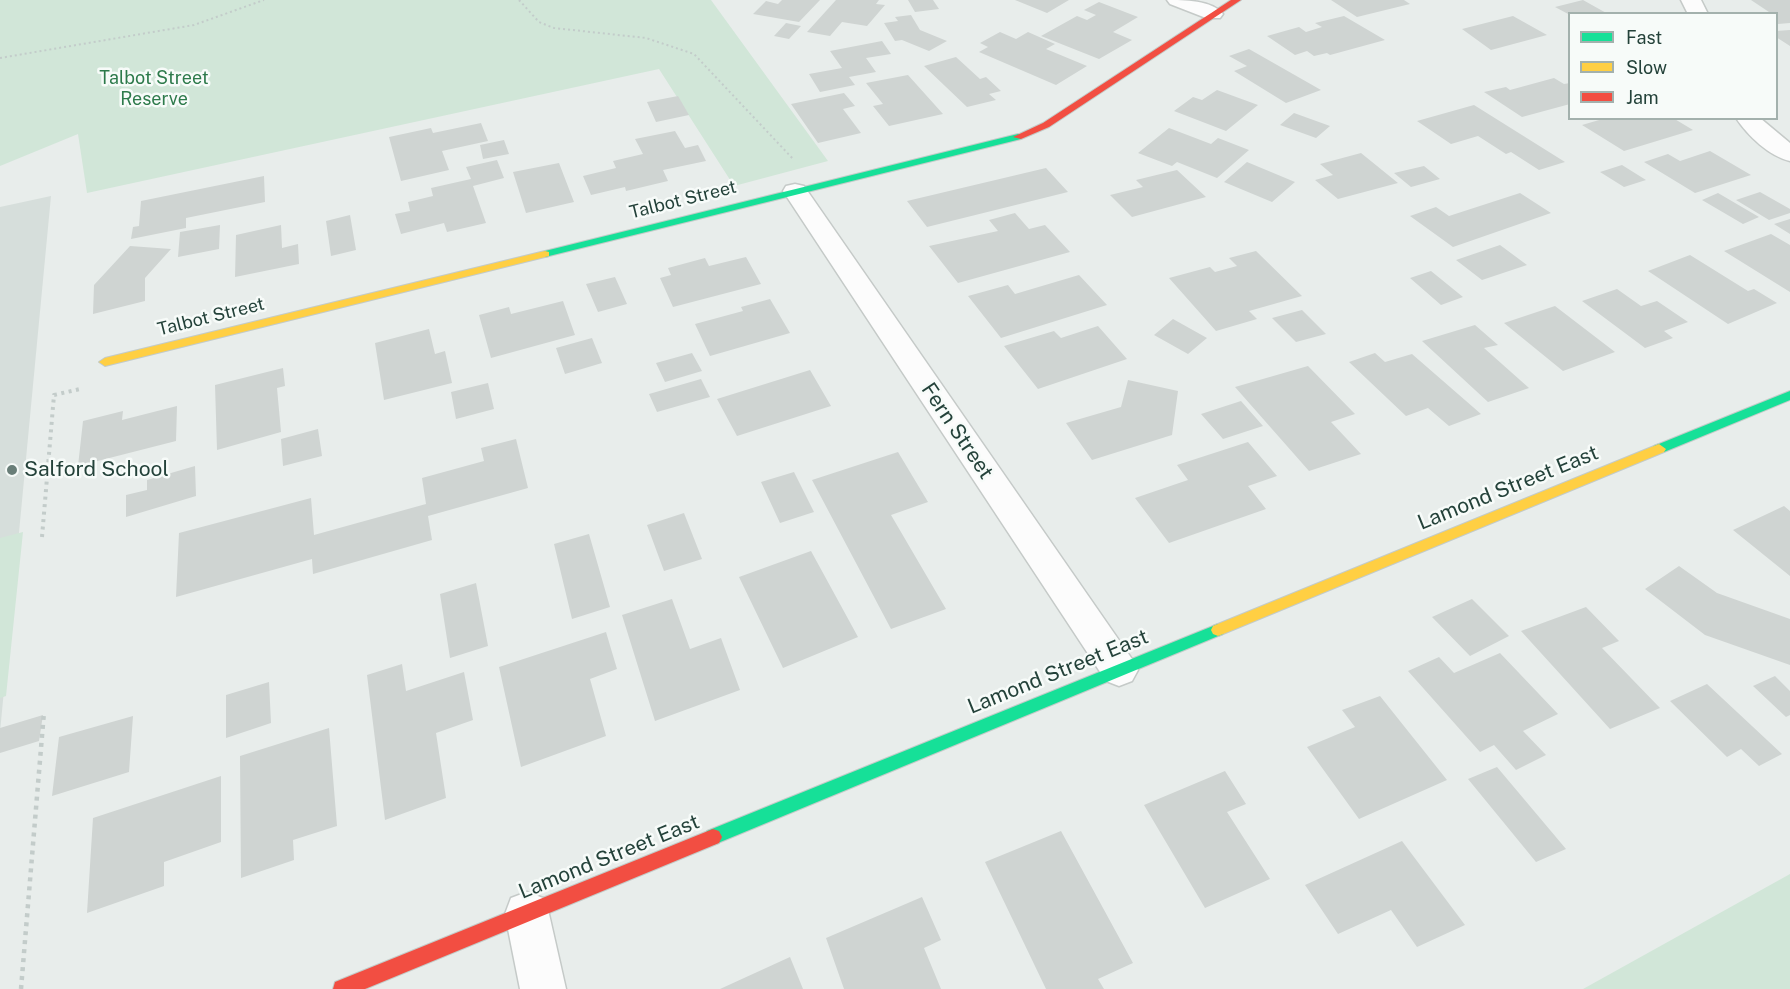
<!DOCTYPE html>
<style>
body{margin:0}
#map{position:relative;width:1790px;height:989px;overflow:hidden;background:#e8edeb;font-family:"Public Sans",sans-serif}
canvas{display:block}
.legend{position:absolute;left:1568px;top:12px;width:210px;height:108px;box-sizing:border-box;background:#f7fbf9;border:2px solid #a3b1ad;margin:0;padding:8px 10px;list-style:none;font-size:18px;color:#24423a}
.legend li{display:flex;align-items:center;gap:12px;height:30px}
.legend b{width:30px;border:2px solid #a3b1ad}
</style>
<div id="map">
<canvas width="1790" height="989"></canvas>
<ul class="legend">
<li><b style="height:8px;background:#16e098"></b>Fast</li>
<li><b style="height:8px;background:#ffcf43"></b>Slow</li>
<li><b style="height:8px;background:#f24e42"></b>Jam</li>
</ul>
</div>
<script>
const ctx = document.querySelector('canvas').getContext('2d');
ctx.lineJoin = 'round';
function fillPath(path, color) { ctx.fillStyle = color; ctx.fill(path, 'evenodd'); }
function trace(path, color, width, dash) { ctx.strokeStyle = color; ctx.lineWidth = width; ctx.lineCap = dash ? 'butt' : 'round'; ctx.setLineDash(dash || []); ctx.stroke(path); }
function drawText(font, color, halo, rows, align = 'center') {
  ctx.font = font + ' "Public Sans",sans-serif'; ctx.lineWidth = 5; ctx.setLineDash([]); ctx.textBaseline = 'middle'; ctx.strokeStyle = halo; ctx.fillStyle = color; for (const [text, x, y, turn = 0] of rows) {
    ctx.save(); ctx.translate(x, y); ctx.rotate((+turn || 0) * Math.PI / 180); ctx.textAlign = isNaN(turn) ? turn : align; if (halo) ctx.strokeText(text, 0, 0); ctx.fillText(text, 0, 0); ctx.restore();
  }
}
fillPath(new Path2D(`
 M51,196L0,732V207Z`), '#d6dedb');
fillPath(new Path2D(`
 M0,0H711L828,161L734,186L659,69L87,193L78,134L0,166Z
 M23,532L6,696L0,698V538Z
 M1790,874V989H1583Z`), '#d1e6d8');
fillPath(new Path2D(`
 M782,0H820L799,22L753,14L766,1L778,4Z
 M836,0H879L876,4L885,5L867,26L842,22L830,36L807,32Z
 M908,0H933L939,9L915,12Z
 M1015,0H1069L1047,13Z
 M1331,0H1404L1410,4L1357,17Z
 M1583,0L1608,14L1570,15L1555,7Z
 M1751,0H1790V23L1778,24L1776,14H1772Z
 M1099,2L1138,17L1113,32L1132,40L1099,59L1041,36L1077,16L1087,20L1096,15L1084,10Z
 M911,15L920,30L947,41L929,51L902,40L895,41L884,23L898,21L895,17Z
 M1344,16L1385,40L1330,55L1327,53L1314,56L1307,51L1295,55L1267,36L1299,27L1306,32L1322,27L1315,23Z
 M1513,16L1547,35L1491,50L1462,29Z
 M786,23L801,26L789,39L774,36Z
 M1790,30V46L1776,37V31Z
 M1000,32L1016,39L1028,32L1055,44L1046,49L1087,66L1056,85L979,52L988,47L980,43Z
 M882,41L891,54L866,58L876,72L849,77L855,85L820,92L809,74L842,68L830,51Z
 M1249,49L1321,90L1286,103L1234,71L1247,66L1229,56Z
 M956,57L980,79L986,77L1001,91L989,94L996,100L967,107L924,66Z
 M908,75L943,114L889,126L873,106L883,104L866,83Z
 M1554,78L1564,84L1570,83V104L1522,117L1484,92L1506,87L1510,90Z
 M1217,90L1258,105L1226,131L1174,111L1193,97L1202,100Z
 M844,93L855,106L843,109L861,133L818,143L791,104Z
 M678,96L689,115L656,122L647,102Z
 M1474,105L1565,162L1539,170L1511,152L1506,154L1478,136L1451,144L1417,121Z
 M1294,113L1330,126L1316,138L1280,125Z
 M1606,118H1673L1693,130L1624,151L1582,125Z
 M481,123L488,141L442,151L449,170L401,181L389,137L431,128L433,133Z
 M1169,128L1211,144L1218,138L1249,150L1217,178L1177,162L1172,166L1138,153Z
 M675,131L685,148L698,145L706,161L663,170L668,181L626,191L625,187L591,195L583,176L616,168L613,161L643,154L635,139Z
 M504,140L509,154L483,159L480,145Z
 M1710,151L1751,175L1695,193L1644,162L1668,154L1680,161Z
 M1361,153L1398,183L1338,199L1315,180L1333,175L1320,164Z
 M497,160L504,178L473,186L486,223L447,232L444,223L401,234L395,214L410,211L408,202L433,196L431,188L471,179L466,167Z
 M1247,162L1295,182L1272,202L1224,182Z
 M559,163L574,202L526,213L513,172Z
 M1622,165L1646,180L1624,187L1600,172Z
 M1424,166L1440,179L1411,187L1394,173Z
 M1046,168L1068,192L927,227L907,201Z
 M1177,170L1206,197L1132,217L1110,195L1143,187L1136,180Z
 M264,176L265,202L186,218V228L131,239L133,227L139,226L141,201Z
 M1760,192L1790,209V213L1769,220L1736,200Z
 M1520,193L1551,213L1453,247L1410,216L1436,207L1449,216Z
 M1718,193L1759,217L1743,224L1702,200Z
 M1015,213L1029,229L1045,225L1070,252L958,283L929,246L998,231L989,220Z
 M350,215L356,250L331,256L326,221Z
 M1790,219V234L1774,224Z
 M220,225L219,249L178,257L180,232Z
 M281,225L282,248L298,244L299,264L235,277L236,235Z
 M1771,234L1790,245V292L1724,251Z
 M1500,245L1527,265L1482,280L1456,260Z
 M130,246L171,249L145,278V301L93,314L94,285Z
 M1256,251L1302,296L1249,311L1257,319L1216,331L1169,278L1210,267L1215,272L1237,266L1229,258Z
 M1690,255L1748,291L1754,289L1777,303L1728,324L1648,271Z
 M746,257L761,284L673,307L660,278L671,275L668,268L705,258L709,266Z
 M1431,271L1463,297L1441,305L1410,278Z
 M1079,275L1107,305L1001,338L968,296L1008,285L1015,294Z
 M615,277L627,304L598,312L586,284Z
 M1617,289L1641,306L1657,301L1688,322L1664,331L1673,338L1645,348L1582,301Z
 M770,299L790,333L710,356L695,324L743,311L741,307Z
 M563,301L575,335L491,358L479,315L509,307L511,314Z
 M1555,306L1615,352L1563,371L1504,323Z
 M1302,310L1326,334L1296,342L1272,318Z
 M1173,319L1207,338L1188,354L1154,335Z
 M1475,325L1498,345L1484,348L1529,388L1488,402L1422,341Z
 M1098,326L1127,359L1038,389L1004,346L1054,331L1061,338Z
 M429,329L435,354L445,351L452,383L384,400L375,343Z
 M592,338L602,363L565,374L556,348Z
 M692,353L702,371L665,382L656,363Z
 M1375,353L1385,362L1412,354L1481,414L1449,426L1428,408L1406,416L1349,362Z
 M1308,366L1355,414L1331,422L1361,454L1309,471L1235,387Z
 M283,368L285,386L277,388L281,432L217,450L215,385Z
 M810,370L831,406L737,436L717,399Z
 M701,379L710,397L657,412L649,394Z
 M1128,380L1178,391L1172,435L1092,460L1066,423L1121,407Z
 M488,383L494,409L456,419L451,392Z
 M1241,401L1263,426L1223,439L1201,414Z
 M177,406L176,441L78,466L83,421L123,411L122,420Z
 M318,429L322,456L283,466L281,439Z
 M516,439L528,488L428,516L432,540L313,574L312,559L176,597L179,533L311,498L314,535L426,504L422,478L484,461L481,448Z
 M1248,442L1277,476L1248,486L1266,509L1169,543L1135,498L1188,480L1177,465Z
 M898,452L928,502L891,515L946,609L891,629L812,480Z
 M195,466L196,496L126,517V495L147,490V480Z
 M794,472L814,512L780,523L761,482Z
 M1784,506L1790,511V576L1733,530Z
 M684,513L702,559L664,571L647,525Z
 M589,534L610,607L572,619L554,544Z
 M811,551L858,637L783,668L739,577Z
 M1679,566L1717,593L1790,619V665L1705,635L1645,589Z
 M476,583L488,646L450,658L440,594Z
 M672,599L690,649L721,638L740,690L655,721L622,615Z
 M1472,599L1509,636L1470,656L1432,617Z
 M1586,607L1619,641L1602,648L1660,708L1610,729L1521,631Z
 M606,632L617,669L590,679L606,736L521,767L499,667Z
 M1500,653L1558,714L1523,731L1546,755L1516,770L1494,745L1480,752L1408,671L1439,657L1454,673Z
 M402,664L406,691L464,672L473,720L436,733L446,798L385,820L367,675Z
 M1775,676L1790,691V715L1786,717L1753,686Z
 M269,682L271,723L226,738V695Z
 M1707,684L1782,754L1759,766L1741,749L1727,757L1670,701Z
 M1380,696L1447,780L1359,819L1307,747L1355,727L1342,710Z
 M43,715L39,741L0,753V728Z
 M133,716L129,772L52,796L59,737Z
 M329,728L337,826L293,840L294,860L241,878L240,756Z
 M1497,767L1566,849L1536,862L1468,779Z
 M1225,771L1246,804L1227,812L1270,879L1205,908L1144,805Z
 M221,776V842L164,862V886L87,913L93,818Z
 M1061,831L1133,963L1098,979L1104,989H1046L985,862Z
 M1402,841L1465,925L1417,947L1391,910L1338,934L1305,885Z
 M922,897L941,940L924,948L941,989H844L826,938Z
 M790,957L803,989H720Z`), '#cfd4d2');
const street = new Path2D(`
 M1167,0C1184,0 1212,0 1223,14L1220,18H1206L1170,4Z
 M1681,0H1701L1708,14H1688Z
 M1736,118H1760L1790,143V161C1769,156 1748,136 1736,118Z
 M795,184L804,186L1132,659L1138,670L1132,681L1119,686L1106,681L783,191L786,186Z
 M527,892L543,898L549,914L566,989H520L505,914L511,898Z`);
const fast = new Path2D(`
 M1018,134L1021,135V139L545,257L540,254L545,251Z
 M1790,391V400L1664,452H1654L1652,449L1654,446Z
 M1218,624L1223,626L1225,630L1223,634L713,845L707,843L704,837L707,831Z`);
const slow = new Path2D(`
 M545,251L549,252V256L105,366L99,362L105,358Z
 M1659,444L1666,449L1664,452L1223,634L1218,636L1213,634L1211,630L1213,626Z`);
const jam = new Path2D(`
 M1231,0H1241L1049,127L1021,139L1013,137L1043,123Z
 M713,829L719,831L722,837L719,843L365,989H333L335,982Z`);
trace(street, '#c5cac8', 3);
trace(fast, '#c3cbc8', 2);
trace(slow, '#c3cbc8', 2);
trace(jam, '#c3cbc8', 2);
trace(new Path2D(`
 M519,0L539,22L554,28L646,38L694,54L794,160
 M0,58L194,25L264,0`), '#c3ccca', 2, [2, 3]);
trace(new Path2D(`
 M42,537L54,395L80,389`), '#c3ccca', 4, [3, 4.5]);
trace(new Path2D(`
 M21,989L44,712`), '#c3ccca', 4.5, [4, 5]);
fillPath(street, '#fcfcfc');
fillPath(fast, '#16e098');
fillPath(slow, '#ffcf43');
fillPath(jam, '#f24e42');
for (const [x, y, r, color] of [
 [12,470,6,"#697e78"]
]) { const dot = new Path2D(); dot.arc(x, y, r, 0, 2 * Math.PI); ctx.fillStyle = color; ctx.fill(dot); trace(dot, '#f7fbf9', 2); }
drawText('18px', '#2d7a4b', '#f7fbf9', [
 ["Talbot Street",154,78],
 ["Reserve",154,99]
]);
drawText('18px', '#24423a', '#f7fbf9', [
 ["Talbot Street",683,200,-14],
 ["Talbot Street",211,317,-14]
]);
drawText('21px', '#24423a', '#f7fbf9', [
 ["Fern Street",957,431,56],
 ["Lamond Street East",1508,488,-22],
 ["Lamond Street East",1058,672,-22],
 ["Lamond Street East",609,857,-22]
]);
drawText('21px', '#24423a', '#f7fbf9', [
 ["Salford School",24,470]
], 'left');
</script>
